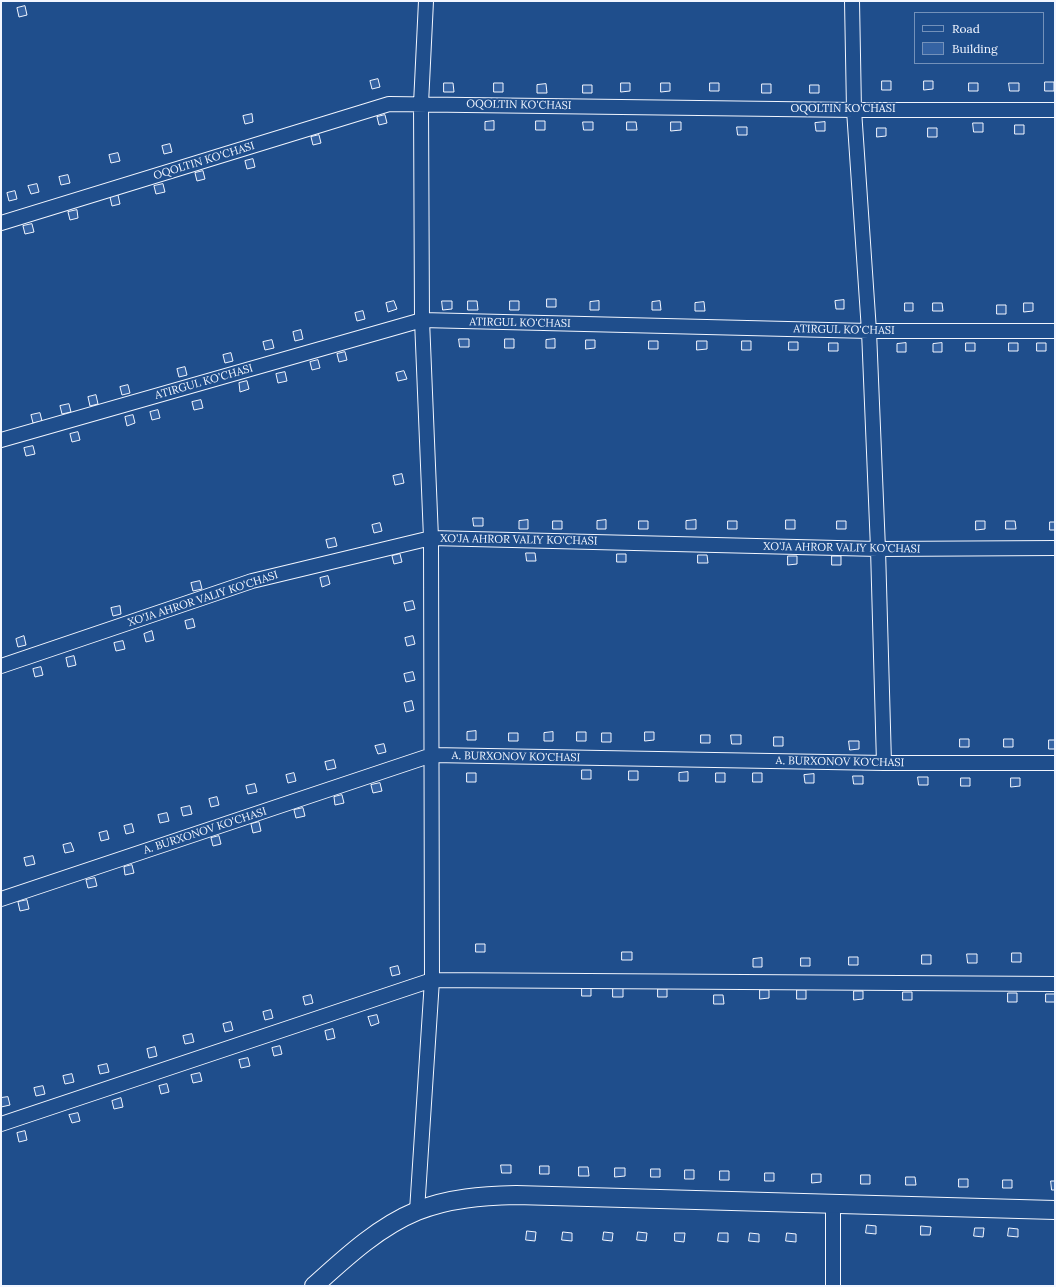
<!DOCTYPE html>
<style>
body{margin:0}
#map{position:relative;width:1056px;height:1287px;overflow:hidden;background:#1f4e8c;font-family:Lora,serif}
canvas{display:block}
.frame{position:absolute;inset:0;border:2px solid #f2f6ff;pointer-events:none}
.legend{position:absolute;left:914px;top:12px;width:130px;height:52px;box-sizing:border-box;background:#1f4e8c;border:1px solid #7391ba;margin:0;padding:5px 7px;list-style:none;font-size:12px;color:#f2f6ff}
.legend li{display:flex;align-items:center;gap:8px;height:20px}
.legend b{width:20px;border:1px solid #7391ba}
</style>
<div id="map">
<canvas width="1056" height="1287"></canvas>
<div class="frame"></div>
<ul class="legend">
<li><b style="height:5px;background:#1f4e8c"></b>Road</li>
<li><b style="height:11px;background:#3563a3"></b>Building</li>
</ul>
</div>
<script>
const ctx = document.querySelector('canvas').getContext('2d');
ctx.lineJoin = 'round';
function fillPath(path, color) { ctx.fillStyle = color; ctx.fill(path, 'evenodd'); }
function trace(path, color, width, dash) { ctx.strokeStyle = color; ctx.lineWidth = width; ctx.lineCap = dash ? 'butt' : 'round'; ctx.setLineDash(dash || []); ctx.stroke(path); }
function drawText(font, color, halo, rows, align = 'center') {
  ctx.font = font + ' Lora,serif'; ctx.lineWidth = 3; ctx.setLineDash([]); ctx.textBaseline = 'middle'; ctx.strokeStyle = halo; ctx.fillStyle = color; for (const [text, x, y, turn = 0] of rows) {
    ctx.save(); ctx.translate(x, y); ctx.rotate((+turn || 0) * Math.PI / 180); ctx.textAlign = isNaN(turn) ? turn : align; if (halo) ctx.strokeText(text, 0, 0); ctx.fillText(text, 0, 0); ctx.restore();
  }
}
const building = new Path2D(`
 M25,6L27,15L19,17L17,8Z
 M378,79L380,87L372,89L370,81Z
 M882,81H891V90H882Z
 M924,81H933V89L924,90Z
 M1045,82H1054V91H1045Z
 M444,83H453L454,92H444Z
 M494,83H503V92H494Z
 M621,83H630V91L621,92Z
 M661,83H670V91L661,92Z
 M710,83H719V91H710Z
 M969,83H978V91H969Z
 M1009,83H1019V91H1010Z
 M546,84L547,93H537V85Z
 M762,84H771V93H762Z
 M583,85H592V93H583Z
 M810,85H819V93H810Z
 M252,114L253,122L245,124L243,116Z
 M385,115L387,123L379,125L377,117Z
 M494,121V130H485V122Z
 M536,121H545V130H536Z
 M583,122H593V130H584Z
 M627,122H636L637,130H627Z
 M671,122H681V130L671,131Z
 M825,122V131H816L815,123Z
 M973,123H983V132H974Z
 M1015,125H1024V134H1015Z
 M737,127H747V135H738Z
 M877,128H886V136L877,137Z
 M928,128H937V137H928Z
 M319,135L321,143L313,145L311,137Z
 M170,144L172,152L164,154L162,146Z
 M118,153L120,161L111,163L109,155Z
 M253,159L255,167L247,169L245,161Z
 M203,171L205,179L197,181L195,173Z
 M68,175L70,183L61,185L59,177Z
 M37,184L39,192L31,194L28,186Z
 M163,184L165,192L156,194L154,186Z
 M15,191L17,199L9,201L7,193Z
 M118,195L120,204L112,206L110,197Z
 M77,210L78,218L70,220L68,212Z
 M32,224L34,232L25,234L23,226Z
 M547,299H556V307H547Z
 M844,300V309H836L835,301Z
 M394,301L397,309L388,312L386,303Z
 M442,301H452V309L443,310Z
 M468,301H477L478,310H468Z
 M510,301H519V310H510Z
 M599,301V310H590V302Z
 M660,301L661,310H652V302Z
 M704,302L705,311H695V303Z
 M905,303H913V311H905Z
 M933,303H942L943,311H933Z
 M1024,303H1033V311L1024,312Z
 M997,305H1006V314H997Z
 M363,311L365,319L357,321L355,313Z
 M301,330L303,339L295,341L293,332Z
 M459,339H469V347H460Z
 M505,339H514V348H505Z
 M555,339V348H546V340Z
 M272,340L274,348L265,350L263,342Z
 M586,340H595V348L586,349Z
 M649,341H658V349H649Z
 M697,341H707V349L697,350Z
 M742,341H751V350H742Z
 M789,342H798V350H789Z
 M829,343H838V351H829Z
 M906,343V352H897V344Z
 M942,343V352H933V344Z
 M966,343H975V351H966Z
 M1009,343H1018V351H1009Z
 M1037,343H1046V351H1037Z
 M345,352L347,360L339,362L337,354Z
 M231,353L233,361L225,363L223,355Z
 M318,360L320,368L312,370L310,362Z
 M185,367L187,375L179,377L177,369Z
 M404,371L407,379L398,381L396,373Z
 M285,372L287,381L278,383L276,374Z
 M247,381L249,389L240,392L239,383Z
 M128,385L130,393L122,395L120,387Z
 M96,395L98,404L90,406L88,397Z
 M201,400L203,408L194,410L192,402Z
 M69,404L71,412L62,414L60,406Z
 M158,410L160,418L152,420L150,412Z
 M40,413L42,421L33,423L31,415Z
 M133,415L135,423L127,426L125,417Z
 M78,432L80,440L72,442L70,434Z
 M33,446L35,454L26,456L24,448Z
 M402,474L404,483L395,485L393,476Z
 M473,518H483V526H474Z
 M528,520V529H519V521Z
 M606,520V529H597V521Z
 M696,520V529H686V521Z
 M786,520H795V529H786Z
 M553,521H562V529H553Z
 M639,521H648V529H639Z
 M728,521H737V529H728Z
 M837,521H846V529H837Z
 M976,521H985V529L976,530Z
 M1006,521H1015L1016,529H1006Z
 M1050,522H1055V530H1050Z
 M380,523L382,531L374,533L372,525Z
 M335,538L337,546L328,548L326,540Z
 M526,553H535L536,561H527Z
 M400,554L402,562L394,564L392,556Z
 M617,554H626V562H617Z
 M698,555H707L708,563H698Z
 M788,556H797V564L788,565Z
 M832,556H841V565H832Z
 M328,576L330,584L322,587L320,578Z
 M200,581L202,589L193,591L191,583Z
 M413,601L415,609L406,611L404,603Z
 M120,606L121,614L113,616L111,608Z
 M193,619L195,627L187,629L185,621Z
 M152,631L154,640L146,642L144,634Z
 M24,636L26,645L18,647L16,639Z
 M413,636L415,644L407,646L405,638Z
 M123,641L125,649L116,651L114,643Z
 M74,656L76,665L68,667L66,658Z
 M41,667L43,675L35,677L33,669Z
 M413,672L415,680L406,682L404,674Z
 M412,701L414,710L406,712L404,703Z
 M476,731V740H467V732Z
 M553,732V741H544V733Z
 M577,732H586V741H577Z
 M645,732H654V740L645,741Z
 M509,733H518V741H509Z
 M602,733H611V742H602Z
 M701,735H710V743H701Z
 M731,735H741V744H732Z
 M774,737H783V746H774Z
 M960,739H969V747H960Z
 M1004,739H1013V747H1004Z
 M1049,740H1055V749H1049Z
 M849,741H859V749L850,750Z
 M384,744L386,752L378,754L375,746Z
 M334,760L336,768L327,770L325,762Z
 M582,770H591V779H582Z
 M629,771H638V780H629Z
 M688,772V781H679V773Z
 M294,773L296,781L288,783L286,775Z
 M467,773H476V782H467Z
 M716,773H725V782H716Z
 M753,773H762V782H753Z
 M814,774V783H805L804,775Z
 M853,776H863V784H854Z
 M918,777H928V785H919Z
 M961,778H970V786H961Z
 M1011,778H1020V786L1011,787Z
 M380,783L382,791L373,793L371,785Z
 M255,784L257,792L248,794L246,786Z
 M342,795L344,803L335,805L334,797Z
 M217,797L219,805L211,807L209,799Z
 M190,806L192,814L183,816L181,808Z
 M303,808L305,816L296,818L294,810Z
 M167,813L169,821L160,823L158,815Z
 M259,822L261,831L253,833L251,824Z
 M132,824L134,832L126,834L124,826Z
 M107,831L109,839L101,841L99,833Z
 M219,836L221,844L213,846L211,838Z
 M71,843L74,851L65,853L63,845Z
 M33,856L35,864L26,866L24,858Z
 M132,865L134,873L125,875L124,867Z
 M95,878L97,886L88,888L86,880Z
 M27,900L29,909L20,911L18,902Z
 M476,944H485V952H476Z
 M622,952H632V960H622Z
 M1012,953H1021V962H1012Z
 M967,954H977V963H968Z
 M922,955H931V964H922Z
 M849,957H858V965H849Z
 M762,958V967H753V959Z
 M801,958H810V966H801Z
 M398,966L400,974L392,976L390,968Z
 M582,988H591V996H582Z
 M613,988H623V997H613Z
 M658,989H667V997H658Z
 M760,990H769V998L760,999Z
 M797,990H806V999H797Z
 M854,991H863V999L854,1000Z
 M903,992H912V1000H903Z
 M1008,993H1017V1002H1008Z
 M1046,994H1055V1002H1046Z
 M311,995L313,1003L305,1005L303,997Z
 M714,995H723L724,1004H714Z
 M271,1010L273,1018L265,1020L263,1012Z
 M377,1015L379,1023L371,1026L368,1017Z
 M231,1022L233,1030L225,1032L223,1024Z
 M333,1029L335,1038L327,1040L325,1031Z
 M192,1034L194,1042L185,1044L183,1036Z
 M280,1046L282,1054L274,1056L272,1048Z
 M155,1047L157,1056L149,1058L147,1049Z
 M248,1058L250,1066L241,1068L239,1060Z
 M107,1064L109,1072L100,1074L98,1066Z
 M200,1073L202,1081L193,1083L191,1075Z
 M72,1074L74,1082L65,1084L63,1076Z
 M167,1084L169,1092L161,1094L159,1086Z
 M43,1086L45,1094L36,1096L34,1088Z
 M8,1097L10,1105L1,1107V1098Z
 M121,1098L123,1107L114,1109L112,1101Z
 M78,1113L80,1121L72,1123L69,1115Z
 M25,1131L27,1140L19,1142L17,1133Z
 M501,1165H511V1173H502Z
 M540,1166H549V1174H540Z
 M579,1167H588L589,1176H579Z
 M615,1168H625V1176L615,1177Z
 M651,1169H660V1177H651Z
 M685,1170H694V1179H685Z
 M720,1171H729V1180H720Z
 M765,1173H774V1181H765Z
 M812,1174H821V1182L812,1183Z
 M861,1175H870V1184H861Z
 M906,1177H915L916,1185H906Z
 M959,1179H968V1187H959Z
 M1003,1180H1012V1188H1003Z
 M1051,1181H1055V1190H1052Z
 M867,1225L876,1226V1234L866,1233Z
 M921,1226L931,1227L930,1235H921Z
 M975,1228H984L983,1237L974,1236Z
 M1009,1228L1018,1229V1237L1008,1236Z
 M527,1231L536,1232L535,1241L526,1240Z
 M563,1232L572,1233V1241L562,1240Z
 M604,1232L613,1233L612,1241L603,1240Z
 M638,1232L647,1233L646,1241L637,1240Z
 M675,1233H685L684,1242L675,1241Z
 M719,1233H728V1242L718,1241Z
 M750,1233L759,1234V1242L749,1241Z
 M787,1233L796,1234V1242L786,1241Z`);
fillPath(building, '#3563a3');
trace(building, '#f2f6ff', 1);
const minor = new Path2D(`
 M852,1L854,110L869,331L878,549L884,763
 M1,223L389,104L854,110H1055
 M1,440L422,320L869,331H1055
 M1,666L252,581L431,538L878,549L1055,548
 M1,899L432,755L884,763H1055
 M1,1124L432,980L1055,984
 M833,1204V1286
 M417,1211L432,980L431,538L422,320L421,104L426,1`);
const major = new Path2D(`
 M314,1286C345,1258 378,1227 417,1211C449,1198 483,1196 516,1195L1055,1210`);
trace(minor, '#f2f6ff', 16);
trace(major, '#f2f6ff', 20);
trace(minor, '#1f4e8c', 14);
trace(major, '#1f4e8c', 18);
drawText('11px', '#f2f6ff', '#1f4e8c', [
 ["OQOLTIN KO'CHASI",519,105,1],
 ["OQOLTIN KO'CHASI",843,109],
 ["OQOLTIN KO'CHASI",204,161,-17],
 ["ATIRGUL KO'CHASI",520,323,1],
 ["ATIRGUL KO'CHASI",844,330,1],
 ["ATIRGUL KO'CHASI",204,382,-16],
 ["XO'JA AHROR VALIY KO'CHASI",519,540,1],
 ["XO'JA AHROR VALIY KO'CHASI",842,548,1],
 ["XO'JA AHROR VALIY KO'CHASI",203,599,-18],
 ["A. BURXONOV KO'CHASI",516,757,1],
 ["A. BURXONOV KO'CHASI",840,762,1],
 ["A. BURXONOV KO'CHASI",205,831,-18]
]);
</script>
